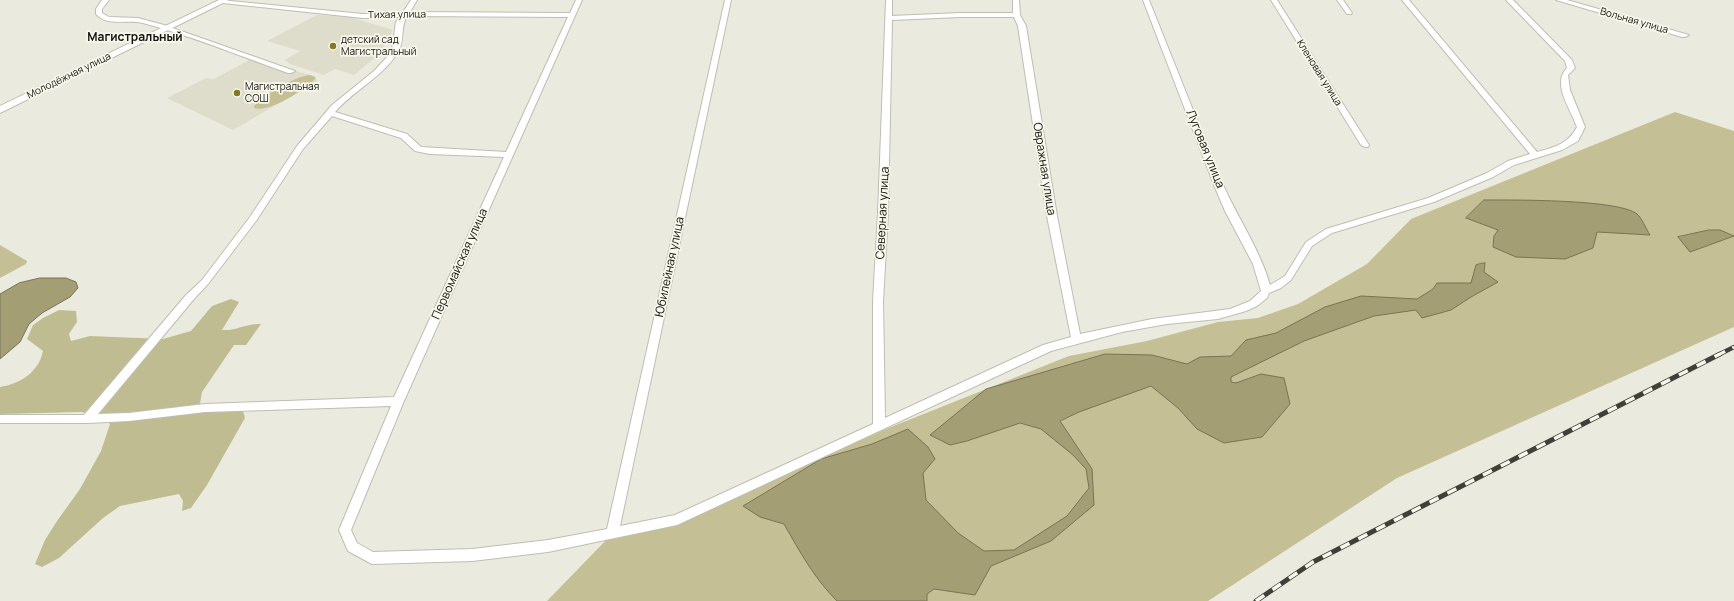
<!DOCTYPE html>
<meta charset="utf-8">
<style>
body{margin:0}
canvas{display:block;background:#ebeade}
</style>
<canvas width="1734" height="601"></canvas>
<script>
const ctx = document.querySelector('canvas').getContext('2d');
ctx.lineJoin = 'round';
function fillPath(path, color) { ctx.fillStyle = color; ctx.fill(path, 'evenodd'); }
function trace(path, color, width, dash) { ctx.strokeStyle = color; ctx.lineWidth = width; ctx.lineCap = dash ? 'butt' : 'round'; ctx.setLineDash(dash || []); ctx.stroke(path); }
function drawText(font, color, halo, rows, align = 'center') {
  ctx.font = font + ' Manrope,sans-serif'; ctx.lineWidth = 3.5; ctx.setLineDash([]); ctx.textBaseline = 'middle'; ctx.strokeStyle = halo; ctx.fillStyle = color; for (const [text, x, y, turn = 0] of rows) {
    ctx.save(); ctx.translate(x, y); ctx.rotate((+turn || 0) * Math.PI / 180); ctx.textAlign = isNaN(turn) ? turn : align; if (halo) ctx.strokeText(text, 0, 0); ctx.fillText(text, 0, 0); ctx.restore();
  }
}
fillPath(new Path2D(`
 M317,15L350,17L393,30L386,43L378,55L354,75L335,69L324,75L290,64L285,60L300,51L267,41Z
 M251,59L292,73L296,71L316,77L317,81L233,130L167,98L206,78L214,79Z`), '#dedcca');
fillPath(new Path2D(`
 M310,75L315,77V79C304,90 270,113 254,108V106C266,94 293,77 310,75Z
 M1675,112L1734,131V327L1397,478L1208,601H547L612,534L677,520L886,429L1069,356L1147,341L1218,322L1258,318L1298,304L1367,264L1411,219Z
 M0,245L27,261L26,264L0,278Z`), '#c4bf94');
fillPath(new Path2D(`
 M231,299L239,302L222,330C237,331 246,323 261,324L246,345H234L202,392L200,404L211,412L229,409L243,411L245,418L207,485L191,508L182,511L183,501L179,494L120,506L103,518L59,558L42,567L35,564L45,540L57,521L80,489L101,451L110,424L100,415L81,412L0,414V387C20,384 39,372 43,351L27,339L33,325L43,318L59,310L76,311L77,322L69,334L71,341L90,336L163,339L191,331L212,306Z`), '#c0bc91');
const water = new Path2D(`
 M1484,200C1512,200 1618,199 1637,214C1642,218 1646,229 1650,235L1597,232L1593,248L1565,259L1516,257L1493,247L1494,236L1498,230L1466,218Z
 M1709,230H1720L1734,236L1690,252L1678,237Z
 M1485,263L1484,272L1498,282L1471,297L1451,310L1422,318L1416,310L1374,316L1304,341L1231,377V382L1236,383L1261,374L1284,378L1290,404L1262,437L1224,443L1197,429L1178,408L1151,386L1079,412L1060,421L1092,469L1094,505L1051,541L991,566L975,595L934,589L927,594V601H837C814,578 800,552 784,524L760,517L743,506L821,459L872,444L908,429L928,447L935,459L923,473L926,500L958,533L984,551L1014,550L1067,516L1089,488L1086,469L1073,455L1041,429L1020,423L967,441L950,445L930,435L986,389L1105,354L1152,355L1187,364L1200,357L1231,356L1246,340L1276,333L1325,307L1361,296L1417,299L1433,289L1437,283H1471L1476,265Z
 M40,278H66L76,282L78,288L70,297L42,313L29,324L20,342L0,359V294L19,283Z`);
fillPath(water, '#a39e74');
trace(water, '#787456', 1);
const minor = new Path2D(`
 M102,0H109L102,9V13L109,17L138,18L164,25L295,71L291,73H288C240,56 192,36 143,23C127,19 107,27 96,14V9Z
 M220,0L363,14H396L403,12L411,0H417L410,12L570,13L576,0H582L404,401L351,530L357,543L373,552L472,549L548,540L607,529L725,0H731L620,526L675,515L873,424V301L878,213L886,0H892V16L960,13H1013V0H1019L1020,15L1026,26L1057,216L1080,334L1152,319L1230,309L1250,301L1261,291L1253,264L1225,211L1214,185L1143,0H1149L1223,185C1238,218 1260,250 1270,285L1285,276L1306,242L1326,229L1428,198L1487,173L1508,161L1530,154L1402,0H1409L1537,152C1555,147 1568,144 1577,127C1571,110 1551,83 1567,68L1565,61L1506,0H1513L1572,60L1575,68L1568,75L1570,90L1585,127L1578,141L1562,150L1514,165L1493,177L1434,202L1332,233L1312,246L1291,280L1281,288L1269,293L1267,298L1257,306L1246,311L1218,319L1167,324L1122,332L1051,351L677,525L548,552L472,561L372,564L348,551L339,530L391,406L205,412L129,421L87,423H0V415H84L186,295L202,280L250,217L297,146L332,105L374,71L386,58L392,50L396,22L400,17L363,18L223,3L221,2ZM407,16L568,17L506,152L421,147L407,134L335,112C354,90 382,78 398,52C405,41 400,27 407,16ZM960,17H1014L1018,26L1047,216L1071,337L1043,345L885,418L883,301L888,213L892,20ZM332,116L401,138L415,151L430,154L504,157L394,397L205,404L129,413L98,414L194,299L208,284L256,221L303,149Z
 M1271,0H1277L1369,145L1368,147H1365L1361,145Z
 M1337,0H1343L1352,13L1351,14H1347Z
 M1556,0H1567L1689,35L1685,37H1682Z`);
const tertiary = new Path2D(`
 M219,0H229L0,113V106Z`);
trace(minor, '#bfbeb3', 2);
trace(tertiary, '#bfbeb3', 2);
fillPath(minor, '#fff');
fillPath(tertiary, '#fff');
const railFar1 = new Path2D(`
 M1718,355L1734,347`);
const rail = new Path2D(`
 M1256,601L1313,562L1720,354`);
trace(railFar1, '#403f3a', 4.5);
trace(rail, '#403f3a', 5);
trace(railFar1, '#f8f7eb', 3, [8]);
trace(rail, '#f8f7eb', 3.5, [10]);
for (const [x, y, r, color] of [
 [333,46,4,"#83791d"],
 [237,93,4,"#83791d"]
]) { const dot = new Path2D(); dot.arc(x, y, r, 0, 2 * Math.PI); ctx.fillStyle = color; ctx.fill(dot); trace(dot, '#f8f7eb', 1.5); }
drawText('10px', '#13130f', '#f8f7eb', [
 ["Тихая улица",397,15,-1],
 ["Вольная улица",1634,21,16],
 ["Кленовая улица",1319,73,58],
 ["Молодёжная улица",69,76,-26]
]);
drawText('10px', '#13130f', '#f8f7eb', [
 ["детский сад",341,40],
 ["Магистральный",341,52],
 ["Магистральная",245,87],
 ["СОШ",245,99]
], 'left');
drawText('bold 12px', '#13130f', '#f8f7eb', [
 ["Магистральный",135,38]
]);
drawText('12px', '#13130f', '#f8f7eb', [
 ["Луговая улица",1205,149,68],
 ["Овражная улица",1044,169,81],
 ["Северная улица",883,213,-87],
 ["Первомайская улица",460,264,-66],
 ["Юбилейная улица",670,267,-78]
]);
</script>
